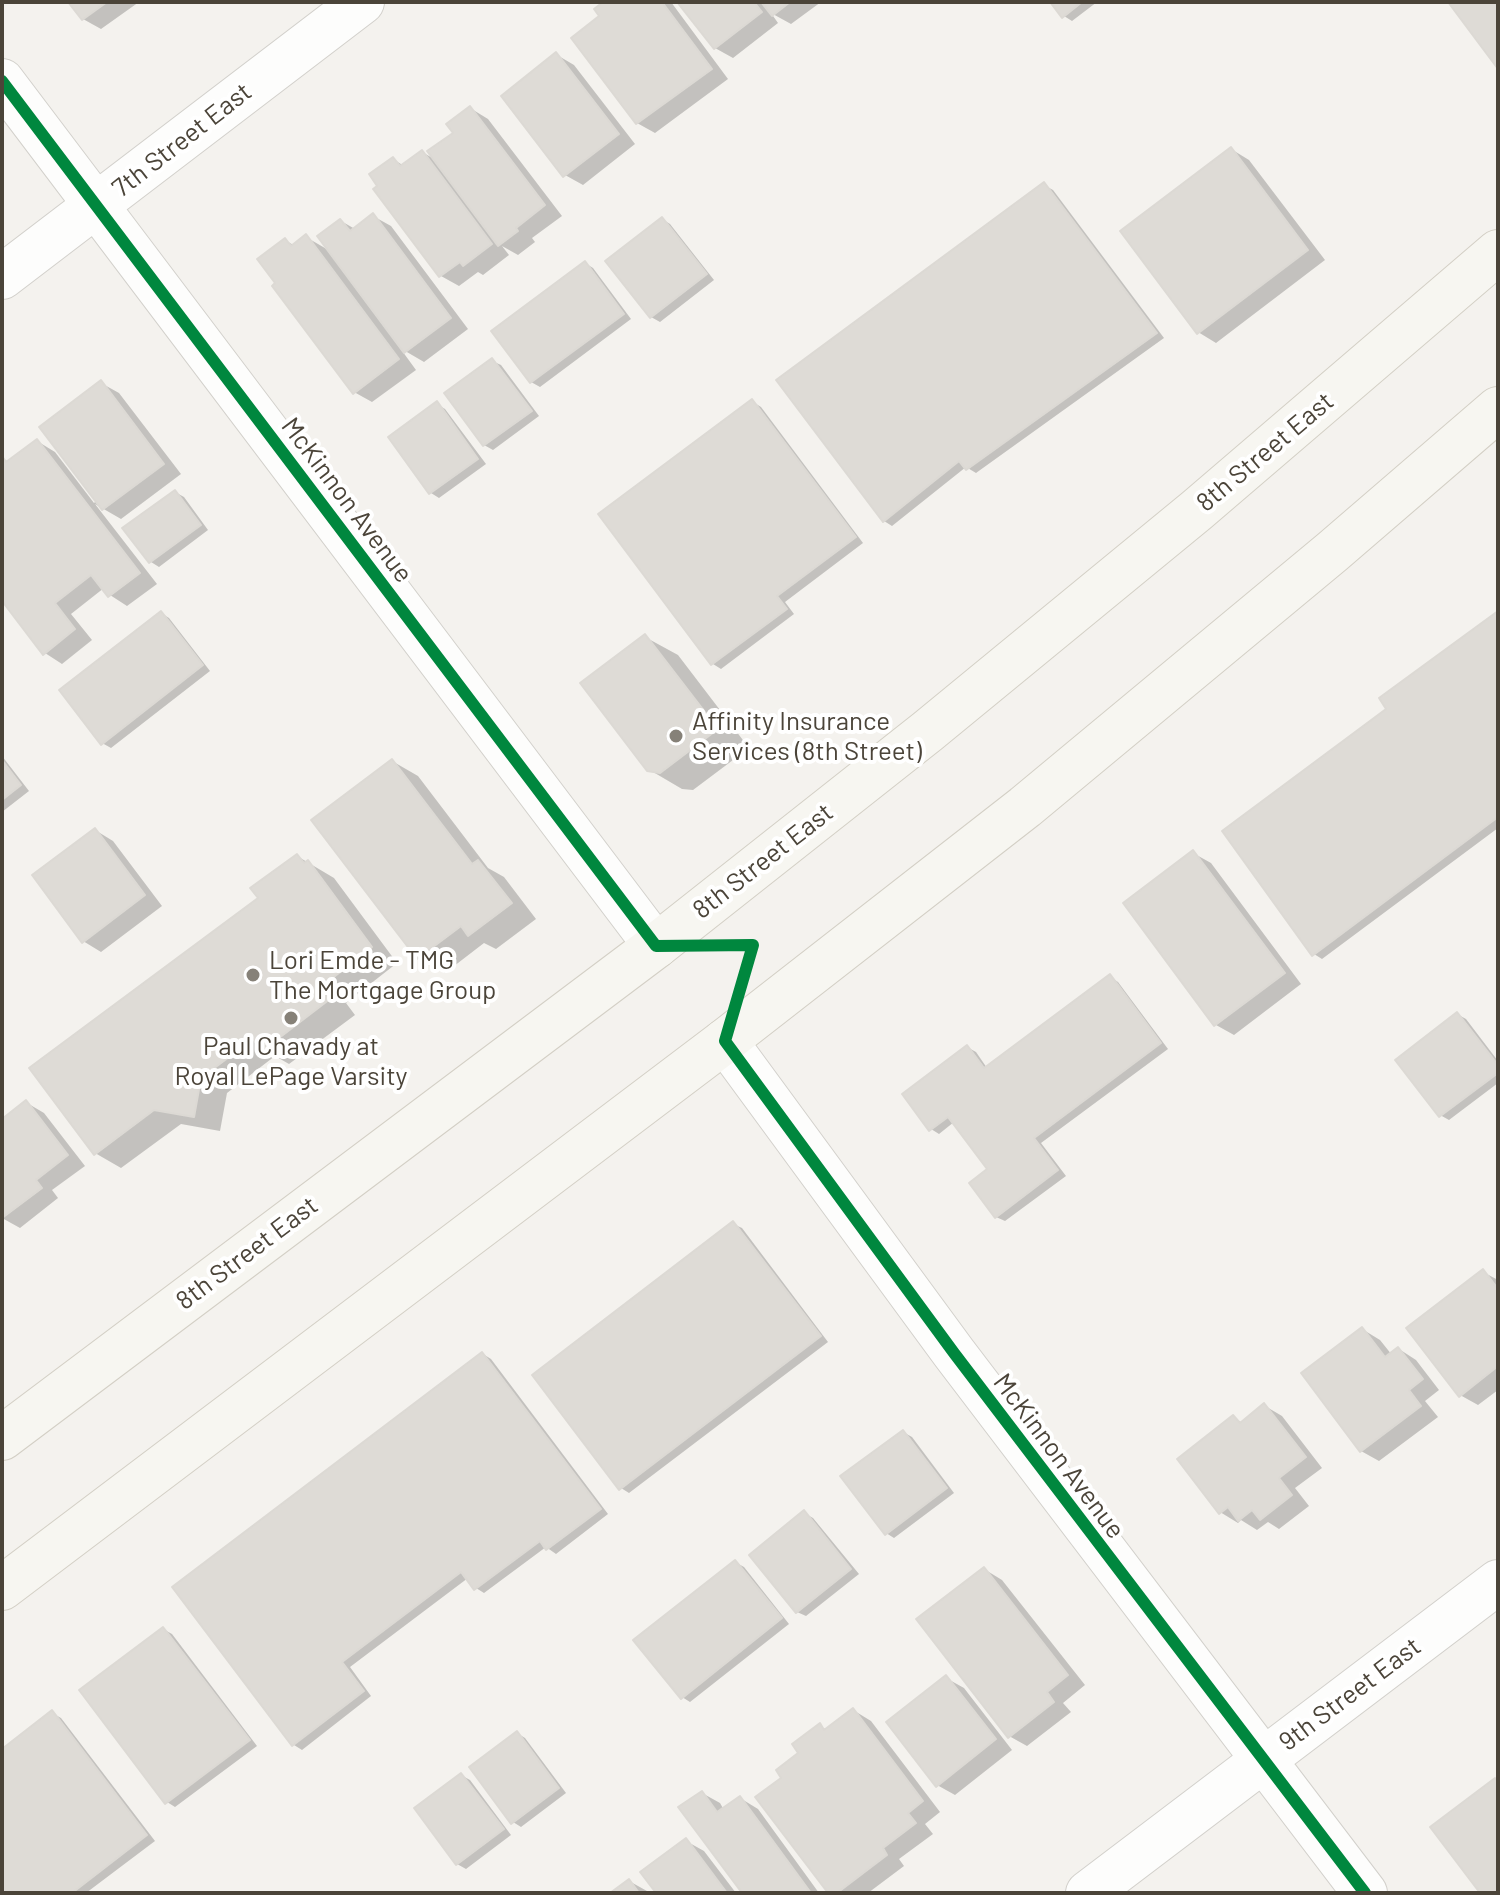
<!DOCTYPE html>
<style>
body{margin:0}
#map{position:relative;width:1500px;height:1895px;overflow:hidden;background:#f4f2ee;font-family:Barlow,sans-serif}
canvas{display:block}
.frame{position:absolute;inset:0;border:4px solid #4b4439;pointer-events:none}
</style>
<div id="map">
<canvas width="1500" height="1895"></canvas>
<div class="frame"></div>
</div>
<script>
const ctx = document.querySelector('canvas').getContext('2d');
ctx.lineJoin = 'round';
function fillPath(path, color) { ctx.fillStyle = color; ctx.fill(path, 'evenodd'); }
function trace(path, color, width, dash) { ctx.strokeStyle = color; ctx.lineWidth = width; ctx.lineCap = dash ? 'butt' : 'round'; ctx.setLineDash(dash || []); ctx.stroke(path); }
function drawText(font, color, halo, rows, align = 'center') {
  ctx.font = font + ' Barlow,sans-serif'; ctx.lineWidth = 8; ctx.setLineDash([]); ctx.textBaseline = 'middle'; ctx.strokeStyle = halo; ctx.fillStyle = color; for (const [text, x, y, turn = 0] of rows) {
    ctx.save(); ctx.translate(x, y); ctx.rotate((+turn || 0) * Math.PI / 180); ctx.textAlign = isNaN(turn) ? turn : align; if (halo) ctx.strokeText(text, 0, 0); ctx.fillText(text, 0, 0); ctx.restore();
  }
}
fillPath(new Path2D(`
 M71,2H139L101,29L83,19Z
 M606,2H671L728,79L655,133L637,123L602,16Z
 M679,2H821L791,24L771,13L778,23L733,58L715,48Z
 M1053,2H1097L1072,21L1064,16Z
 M557,55L574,65L635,144L583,185L565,175Z
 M470,108L488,119L562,216L532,238L535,242L518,255L502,246L509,255L483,275L478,272L459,286L441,276L376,189L393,159L404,166L422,152L436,160Z
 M1231,149L1249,160L1325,260L1216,343L1198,332Z
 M1044,185L1053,190L1164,338L976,473L966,467L892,526L884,521Z
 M373,216L391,226L468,329L424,362L400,348L416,370L372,402L354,392L285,240L295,246L306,237L330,251L341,221L355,229Z
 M662,219L670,224L714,280L660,322L651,317Z
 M585,263L593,268L631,319L540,387L531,382Z
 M492,361L501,365L539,416L493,450L484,445Z
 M101,383L119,393L181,474L121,519L95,504L157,584L127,606L110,595L104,588L71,614L92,640L62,664L45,653L2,598V458L9,462L37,441L55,452L94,503L97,500Z
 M753,402L761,407L863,543L785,602L794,614L721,669L713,664Z
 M437,404L445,409L486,464L439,498L431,493L391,437Z
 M175,492L184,497L208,530L159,567L151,562L125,528Z
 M161,613L169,618L210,671L111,748L102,743Z
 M1498,613V828L1322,959L1314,954L1389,709Z
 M645,637L678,655L749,748L693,790L682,789L648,769Z
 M2,756L29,791L2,812Z
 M392,761L418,776L488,868L504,877L536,919L496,949L484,943L445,973L419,958Z
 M95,830L113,841L162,906L101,952L83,941Z
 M1193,853L1211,863L1301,984L1234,1035L1216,1025Z
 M297,856L334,878L397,963L346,1003L355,1015L289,1064L275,1056L227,1093L220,1131L181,1124L121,1168L95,1153L260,898Z
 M1110,977L1118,982L1168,1049L1041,1143L1066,1176L1005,1221L996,1217L990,1170L954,1122L939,1134L931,1129L967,1047L976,1052L987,1068Z
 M1457,1014L1466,1019L1498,1061V1083L1449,1120L1440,1115Z
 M27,1103L44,1113L85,1166L52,1190L58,1198L20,1228L2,1218V1121Z
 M733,1224L742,1228L828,1342L629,1493L621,1488Z
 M1483,1272L1498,1280V1390L1478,1405L1460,1395Z
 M1362,1329L1380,1340L1392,1355L1399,1349L1416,1360L1439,1390L1425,1401L1438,1417L1379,1461L1361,1451Z
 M483,1354L491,1359L608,1514L556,1554L546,1547L484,1593L476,1588L468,1578L350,1667L371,1696L302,1750L294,1745L175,1587Z
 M1265,1406L1282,1416L1322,1468L1295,1488L1309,1506L1279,1529L1268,1522L1257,1530L1241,1520L1238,1523L1220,1512L1234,1418L1243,1423Z
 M903,1432L912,1437L954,1493L894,1538L886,1533Z
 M804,1513L813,1518L859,1574L806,1616L797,1612Z
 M735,1562L744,1567L789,1624L690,1702L682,1697Z
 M984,1569L1002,1580L1085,1685L1063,1703L1071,1712L1027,1746L1009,1736Z
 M163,1629L172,1634L257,1746L175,1807L167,1802Z
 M946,1678L964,1688L1012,1750L955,1795L937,1785Z
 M853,1710L871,1721L940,1812L925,1824L933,1834L899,1859L904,1866L868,1893H830L784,1778L820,1726L827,1730Z
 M52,1713L61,1718L155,1841L86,1893H2V1751Z
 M517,1733L525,1738L566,1793L521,1827L513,1822Z
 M461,1775L470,1780L511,1835L466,1869L457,1864Z
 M702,1793L720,1803L724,1810L740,1798L758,1809L819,1893H744Z
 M686,1841L704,1851L736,1893H659Z
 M629,1881L647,1891L648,1893H613Z`), '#0003');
const building = new Path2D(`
 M68,2H107L82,20Z
 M603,2H662L712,69L636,124L571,38L599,16L594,9Z
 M677,2H754L762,12L714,49Z
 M761,2H790L772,16Z
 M1050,2H1082L1062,18Z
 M1448,2H1498V69Z
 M556,52L619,134L563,177L501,96Z
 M470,106L545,205L516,228L518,231L498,246L427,151L453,133L446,124Z
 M1231,147L1308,250L1197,334L1120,231Z
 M422,150L492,244L463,266L460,262L439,277L373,189L377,186L369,174L393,157L400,166Z
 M1044,182L1157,333L966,470L959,461L883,522L776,380Z
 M373,213L451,318L404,353L317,236L340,219L350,231Z
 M662,217L707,274L650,318L605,261Z
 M306,234L399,359L353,394L272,286L275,283L257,259L285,238L291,246Z
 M585,261L624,314L530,383L491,331Z
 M492,358L532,411L483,446L444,393Z
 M101,380L164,464L102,510L39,427Z
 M752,399L856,537L777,596L787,609L711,665L598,514Z
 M437,401L478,459L429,494L388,437Z
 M37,439L140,573L108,597L91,575L55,603L75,629L43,655L2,601V456L6,462Z
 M175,490L201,525L149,563L122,528Z
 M161,611L203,665L101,745L59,690Z
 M1498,611V817L1312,956L1222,831L1386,709L1379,698Z
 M645,634L718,729L660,773L647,771L580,683Z
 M392,759L472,864L478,860L512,903L468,936L461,926L417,959L311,820Z
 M2,760L21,785L2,800Z
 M95,828L145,895L82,943L32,875Z
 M1193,850L1285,973L1214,1026L1123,903Z
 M297,854L304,863L308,860L372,947L321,987L330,999L262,1051L253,1039L201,1078L194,1117L154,1110L94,1155L29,1068L258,898L250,888Z
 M1110,974L1161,1043L1034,1138L1058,1170L995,1218L969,1183L987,1169L948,1117L929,1131L902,1094L967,1045L984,1068Z
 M1457,1012L1498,1065V1073L1439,1117L1395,1060Z
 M26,1100L68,1155L36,1180L42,1188L2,1218V1119Z
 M733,1221L821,1336L619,1490L532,1375Z
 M1483,1269L1498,1289V1366L1459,1397L1406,1328Z
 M1362,1327L1385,1357L1398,1347L1423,1379L1409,1390L1421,1406L1360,1452L1301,1373Z
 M482,1352L601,1509L546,1550L540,1541L474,1590L461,1572L342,1662L364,1691L292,1746L172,1587Z
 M1264,1403L1306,1457L1279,1478L1292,1495L1260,1520L1252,1510L1238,1521L1228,1507L1219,1514L1177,1459L1233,1415L1240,1423Z
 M903,1430L947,1488L885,1535L840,1476Z
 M804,1510L851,1569L796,1613L749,1555Z
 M735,1560L782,1618L681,1699L633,1640Z
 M984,1567L1068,1675L1047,1692L1054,1702L1008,1738L916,1619Z
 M163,1627L250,1740L165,1804L79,1690Z
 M946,1675L996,1739L936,1787L886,1722Z
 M853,1708L923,1801L908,1813L916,1823L883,1848L887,1855L837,1893H828L755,1797L781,1778L776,1770L798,1753L792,1744L820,1723L824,1730Z
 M52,1710L147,1835L72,1893H2V1749Z
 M517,1731L559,1788L511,1824L469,1767Z
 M461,1773L504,1829L456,1865L414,1808Z
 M1495,1778L1498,1782V1893H1480L1430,1827Z
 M702,1791L717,1812L740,1796L811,1893H742L678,1807Z
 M686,1838L727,1893H656L640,1872Z
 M629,1879L639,1893H610Z`);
fillPath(building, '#dedbd6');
trace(building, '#dcd9d4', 2);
const minor = new Path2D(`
 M2,81L656,946
 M2,277L362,2
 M725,1041L954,1353L1365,1893
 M1088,1893L1498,1582`);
const secondary = new Path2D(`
 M2,1438L656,946L928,731L1197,510L1498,252
 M2,1588L725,1041L1025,807L1332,552L1498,409`);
trace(minor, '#d2d0cb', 46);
trace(secondary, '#d3cfc5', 46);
trace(minor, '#fdfdfc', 44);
trace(secondary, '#f7f6f1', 44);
trace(new Path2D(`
 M2,81L656,946L753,945L725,1041L954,1353L1365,1893`), '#00873e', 12);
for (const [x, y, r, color] of [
 [676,736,8,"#868178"],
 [253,975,8,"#868178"],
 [291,1018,8,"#868178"]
]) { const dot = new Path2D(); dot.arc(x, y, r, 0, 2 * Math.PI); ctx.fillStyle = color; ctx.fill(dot); trace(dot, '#fff', 3); }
drawText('26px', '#4b4439', '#fff', [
 ["7th Street East",182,140,-38],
 ["8th Street East",1265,452,-40],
 ["McKinnon Avenue",347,500,53],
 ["8th Street East",763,861,-38],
 ["8th Street East",247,1253,-37],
 ["McKinnon Avenue",1059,1456,53],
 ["9th Street East",1350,1694,-37]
]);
drawText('26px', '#4b4439', '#fff', [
 ["Affinity Insurance",692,721],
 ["Services (8th Street)",692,751],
 ["Lori Emde - TMG",269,960],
 ["The Mortgage Group",269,990],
 ["Paul Chavady at",291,1046,"center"],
 ["Royal LePage Varsity",291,1076,"center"]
], 'left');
</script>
